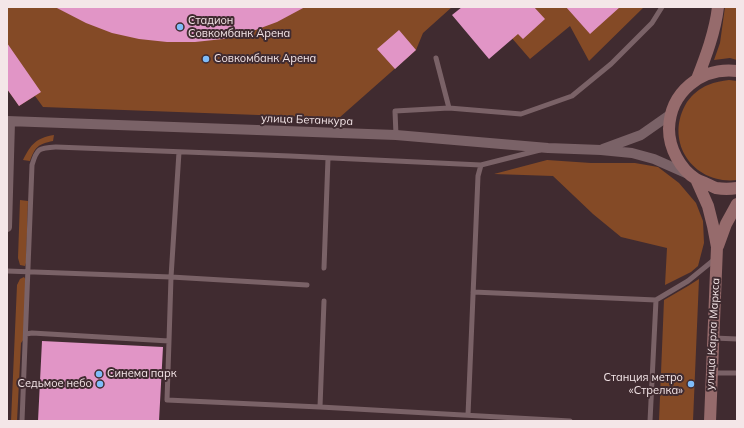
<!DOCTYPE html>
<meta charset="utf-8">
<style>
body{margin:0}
#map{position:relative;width:744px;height:428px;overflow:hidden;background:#402b30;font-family:Mulish,sans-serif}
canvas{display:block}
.frame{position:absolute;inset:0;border:8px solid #f4e6e8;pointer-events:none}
</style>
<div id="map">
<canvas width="744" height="428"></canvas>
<div class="frame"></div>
</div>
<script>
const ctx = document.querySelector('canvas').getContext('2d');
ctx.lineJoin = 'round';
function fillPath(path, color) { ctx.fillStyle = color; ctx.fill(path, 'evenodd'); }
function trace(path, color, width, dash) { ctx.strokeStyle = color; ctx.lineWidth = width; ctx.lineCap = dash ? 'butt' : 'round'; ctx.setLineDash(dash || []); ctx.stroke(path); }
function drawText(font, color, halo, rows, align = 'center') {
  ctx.font = font + ' Mulish,sans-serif'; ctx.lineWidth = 4; ctx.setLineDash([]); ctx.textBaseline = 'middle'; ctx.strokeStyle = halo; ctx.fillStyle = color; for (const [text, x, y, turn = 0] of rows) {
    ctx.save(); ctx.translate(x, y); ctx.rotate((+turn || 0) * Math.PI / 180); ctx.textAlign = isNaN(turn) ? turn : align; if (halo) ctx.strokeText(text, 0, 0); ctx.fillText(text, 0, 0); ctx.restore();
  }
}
fillPath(new Path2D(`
 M7,7H452L423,33L416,50L339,118L43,107L35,96L19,106L7,89Z
 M485,7H644L589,61L570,26L530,59Z
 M725,7H737V60L730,58L714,60L720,43Z
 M729,80L737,81V180C693,185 663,141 687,102C692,95 700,88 708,85C715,82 722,81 729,80Z
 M54,135L53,141C38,144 35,147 30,161L23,160C31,144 36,138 54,135Z
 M547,160L591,163H635L658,167L679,183L696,203L703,221L704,243L698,266L691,272L665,285L667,248L621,237L593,214L553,176L494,174Z
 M20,200L28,201L26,263L25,266L20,265L18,258Z
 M24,277L26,280L24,339L21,343L17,421H11L17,285L20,279Z
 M699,279L693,421H659L664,300L688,286Z`), '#844a26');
fillPath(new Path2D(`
 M55,7H305L277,22L250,32L223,39L195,42H167L139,39L112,33L86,23Z
 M462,7H534L545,19L523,39L518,34L489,59L452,15Z
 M566,7H620L590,34Z
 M399,30L416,50L395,69L377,49Z
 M7,43L41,92L19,106L7,89Z
 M42,341L163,347L159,421H38Z`), '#e195c6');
trace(new Path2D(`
 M436,58L449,108L521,114L572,96L611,64L652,23L662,7
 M396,135L395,111L449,108
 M324,268L328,158
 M7,271L171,277L307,285
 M473,292L656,300L688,281L715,259
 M26,334L32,333L169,341L167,400L320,407L570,421
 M714,338L737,339
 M169,341L171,277L179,152
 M713,373H737
 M320,407L324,301
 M468,415L478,176L481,165
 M22,421L32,165C37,148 39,148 56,147L290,156L481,165L540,150
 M650,421L656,300`), '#7a6267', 5);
trace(new Path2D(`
 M7,121L396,135L548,148L601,150L632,153L654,159L688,174
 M603,149L641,135L671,114
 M7,227L10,122`), '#7a6267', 10);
trace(new Path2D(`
 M737,71C701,67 670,92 669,129C669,148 680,169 696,179C699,181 703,182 707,184C710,185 713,187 716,188C722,189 731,189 737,188
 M697,79C706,56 715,32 718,7
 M696,179L708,206L713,226L717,247L710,421
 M718,246L726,224L737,204`), '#966b6c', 12);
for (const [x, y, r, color] of [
 [180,27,4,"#7fbdfa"],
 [206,59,4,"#7fbdfa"],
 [99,374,4,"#7fbdfa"],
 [100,384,4,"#7fbdfa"],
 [691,384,4,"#7fbdfa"]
]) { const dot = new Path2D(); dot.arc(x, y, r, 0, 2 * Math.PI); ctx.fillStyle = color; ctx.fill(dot); trace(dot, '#402b30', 1.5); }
drawText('11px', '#f4e6e8', '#402b30', [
 ["Стадион",188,21],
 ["Совкомбанк Арена",188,34],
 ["Совкомбанк Арена",214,59],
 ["Синема парк",107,374],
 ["Станция метро",683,378,"right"],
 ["«Стрелка»",683,391,"right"],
 ["Седьмое небо",92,384,"right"]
], 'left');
drawText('11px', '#f4e6e8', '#402b30', [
 ["улица Бетанкура",307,120,2],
 ["улица Карла Маркса",713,334,-87]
]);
</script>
